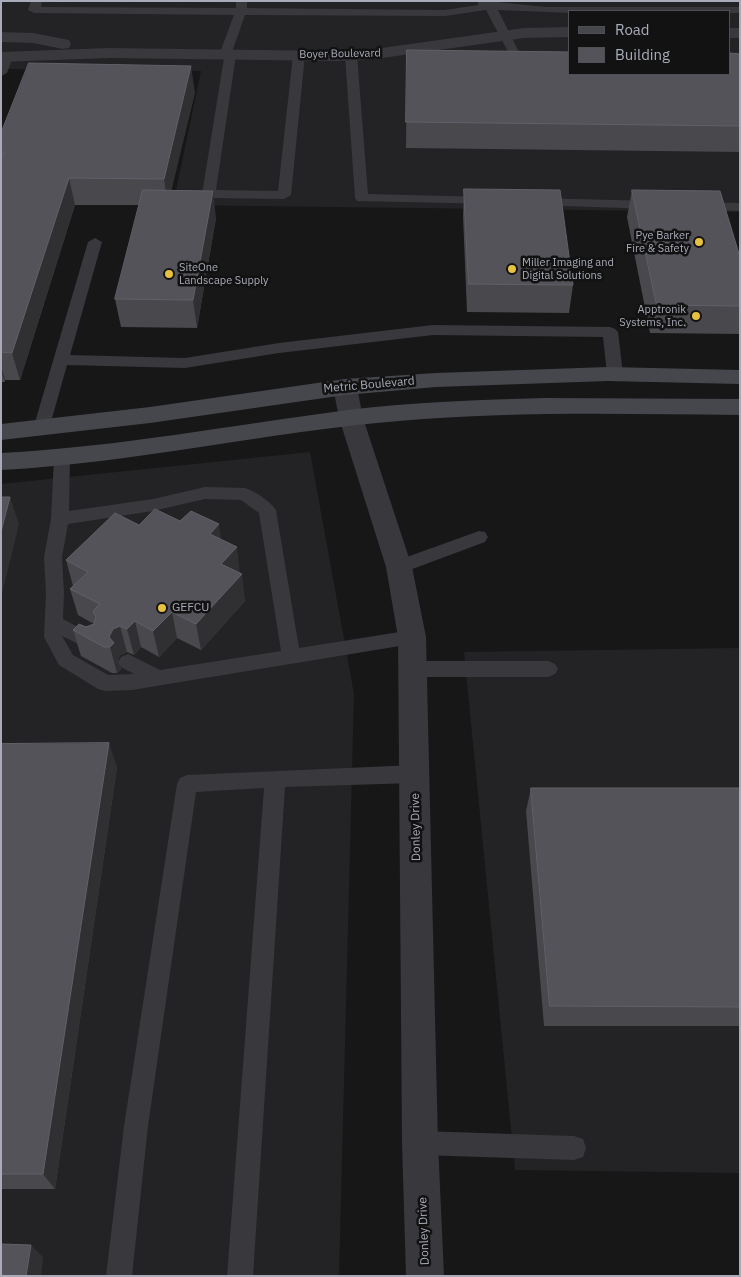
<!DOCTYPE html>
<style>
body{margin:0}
#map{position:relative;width:741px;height:1277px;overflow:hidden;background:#171718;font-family:"IBM Plex Sans",sans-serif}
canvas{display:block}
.frame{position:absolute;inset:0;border:2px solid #a9acb8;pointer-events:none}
.legend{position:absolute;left:568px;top:10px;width:162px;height:65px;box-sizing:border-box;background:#121213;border:1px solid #4e5055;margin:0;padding:6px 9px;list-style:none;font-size:15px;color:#a9acb8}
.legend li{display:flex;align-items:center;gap:10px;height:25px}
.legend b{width:25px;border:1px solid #4e5055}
</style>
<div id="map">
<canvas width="741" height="1277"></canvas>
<div class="frame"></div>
<ul class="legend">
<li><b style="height:6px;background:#46474d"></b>Road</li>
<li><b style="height:14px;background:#535359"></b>Building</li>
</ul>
</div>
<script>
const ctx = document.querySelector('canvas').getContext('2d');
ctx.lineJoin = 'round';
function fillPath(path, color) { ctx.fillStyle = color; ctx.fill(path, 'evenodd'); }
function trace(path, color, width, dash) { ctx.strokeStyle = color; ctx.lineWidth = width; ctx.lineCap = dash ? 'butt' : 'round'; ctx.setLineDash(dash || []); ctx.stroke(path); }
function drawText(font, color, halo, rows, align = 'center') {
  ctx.font = font + ' "IBM Plex Sans",sans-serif'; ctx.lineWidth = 5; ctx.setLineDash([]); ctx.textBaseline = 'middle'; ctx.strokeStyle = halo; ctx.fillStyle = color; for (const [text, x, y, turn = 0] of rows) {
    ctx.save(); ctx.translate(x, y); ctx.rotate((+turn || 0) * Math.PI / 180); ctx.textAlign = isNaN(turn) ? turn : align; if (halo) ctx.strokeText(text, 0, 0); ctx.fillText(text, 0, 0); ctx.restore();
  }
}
fillPath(new Path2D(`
 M1,1H740V212L173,205L201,71L1,69ZM570,11H730V74H570Z
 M310,452L354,694L339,1276H1V484Z
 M740,648V1173L515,1170L464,652Z`), '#232325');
fillPath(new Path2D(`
 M31,1H42L41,7L236,8V1H247V8L445,10L478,5V1H487L546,7H740V13H730V11H570V13L498,10L522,58H570V66L514,63L486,10L445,16L245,15L232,52L236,55L216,190L278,191L293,55L299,52L305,55L291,195L284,199L209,198L202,194L224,58L219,55L234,15L34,13L28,10Z
 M351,52L357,55L368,194L489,197L496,201L494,204L357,201L355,198L345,55Z
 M7,54L13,57L7,73L1,76V57Z
 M537,198L654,201L661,205L654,209L532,205L530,202L532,199Z
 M699,202L740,203V211L694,209L692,206L694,203Z
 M95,238L102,242L70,355L185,358L279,343L433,325L610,327L615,329L618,332L623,374L620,378H610L607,374L603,337L433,335L279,353L185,368L67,365L49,429L47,433L41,435L35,433L33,429L88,242Z
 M62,451L68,453L70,457L69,511L153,499L205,487L245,488C255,491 270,501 276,510L299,648L412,630L419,632L421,637L419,642L412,644L132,690L105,691L98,689L59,665L44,637L46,593L44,557L51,519L54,457L56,453ZM205,499L241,500L259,513L281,651L160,670L128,654L121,657L118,662L121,667L134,674L108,675L73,655L62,636L93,651L100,649L102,644L100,639L63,619L64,593L62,557L68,524L153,511Z
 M479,531L485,532L488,537L485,542L399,574L393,572L390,567L393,562Z
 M412,661H548L555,664L558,669L555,674L548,677H412L405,674L402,669L405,664Z
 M415,765L422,768L425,774L422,780L415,783L285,787L253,1276H227L264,788L196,792L148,1126L132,1276H106L124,1126L177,784L180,778L187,775Z
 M420,1131L574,1136L583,1139L586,1148L583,1157L574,1160L420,1155L411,1152L408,1143L411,1134Z`), '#38383d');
fillPath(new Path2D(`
 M570,27V37L524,38L382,58L337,61L109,58L1,62V52L109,48L337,51L382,48L524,28Z
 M730,28H740V38H730Z
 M1,32L33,33L69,40L71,44L69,48L63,49L33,43L1,42Z
 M345,379L353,382L357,387L363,418L412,567L426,637L438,1143L444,1276H406L402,1143L398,637L386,567L339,418L333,387L337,382Z`), '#38383d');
fillPath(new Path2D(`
 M608,367L740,370V384L608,381L436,387L345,395L150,423L1,440V424L150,407L345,379L436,373Z
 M545,398L740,399V415C626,414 512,411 399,421C266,432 135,463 1,470V453C118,447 232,425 348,410C413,402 479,400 545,398Z`), '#46474d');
fillPath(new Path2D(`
 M407,50L740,54V152L406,148Z
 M195,92L171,190L216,218L197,328L121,327L115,299L139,205H75L20,380H5V382H1V133Z
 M464,189L573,285L569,313L467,312L463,216Z
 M632,190L740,257V334L650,333L627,217Z
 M180,521L221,540L240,574L245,601L201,650L177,638L159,657L141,647L134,655L127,652L120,655L118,659L121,669L117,673H112L81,656L73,630L94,624L78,615L70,589L73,586L66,560L139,525Z
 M1,744L117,767L55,1189H1Z
 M531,788H740V1026H544L526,811Z`), '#48484d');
fillPath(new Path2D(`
 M191,66L195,92L168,205L164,179Z
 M69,178L75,205L20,380L12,353Z
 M213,191L216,218L197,328L193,300Z
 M1,366L5,380V382L1,371Z
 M10,497L19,524L1,598V532Z
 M219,524L223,551L210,534Z
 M237,547L240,574L221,564Z
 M242,574L245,601L201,650L196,624Z
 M172,612L177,638L159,657L153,631Z
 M135,621L141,647L134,655L127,629Z
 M120,626L127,652L120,655L118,659L121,669L117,673L110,647L109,637L113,629Z
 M109,743L117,767L55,1189L43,1174Z
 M31,1245L43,1257L41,1276H26Z`), '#303033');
const building = new Path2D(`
 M407,50L570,52V74H730V53L740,54V126L406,122Z
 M29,63L191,66L164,179L69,178L12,353L1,352V159L4,152H1V133Z
 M464,189L560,190L573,285L469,284Z
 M143,190L213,191L193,300L115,299Z
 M632,190L720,191L740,257V306L657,305Z
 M1,497H10L1,532Z
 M155,509L180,521L191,511L219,524L210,534L237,547L221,564L242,574L196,624L172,612L153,631L135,621L127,629L120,626L113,629L109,637L114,643L110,647H104L73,630L79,624L86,627L94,624L96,617L93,611L100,604L70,589L88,572L66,560L115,513L139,525Z
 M109,743L43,1174H1V744Z
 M531,788H740V1007L550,1006Z
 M1,1244L31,1245L26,1276H1Z`);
fillPath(building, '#535359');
trace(building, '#606168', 1);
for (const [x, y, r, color] of [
 [699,242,5,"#e7c240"],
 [512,269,5,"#e7c240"],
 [169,274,5,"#e7c240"],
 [696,316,5,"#e7c240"],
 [162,608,5,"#e7c240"]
]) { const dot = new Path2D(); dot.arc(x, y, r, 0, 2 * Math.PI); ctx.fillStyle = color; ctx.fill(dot); trace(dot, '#121213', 2); }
drawText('11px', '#a9acb8', '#121213', [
 ["Boyer Boulevard",340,54,-1]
]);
drawText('11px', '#a9acb8', '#121213', [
 ["Pye Barker",689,236],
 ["Fire & Safety",689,249],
 ["Miller Imaging and",522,263,"left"],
 ["Digital Solutions",522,276,"left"],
 ["SiteOne",179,268,"left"],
 ["Landscape Supply",179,281,"left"],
 ["Apptronik",686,310],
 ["Systems, Inc.",686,323]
], 'right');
drawText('12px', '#a9acb8', '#121213', [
 ["Metric Boulevard",369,385,-5],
 ["Donley Drive",416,827,-91],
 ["Donley Drive",424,1231,-92]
]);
drawText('12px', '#a9acb8', '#121213', [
 ["GEFCU",172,608]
], 'left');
</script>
